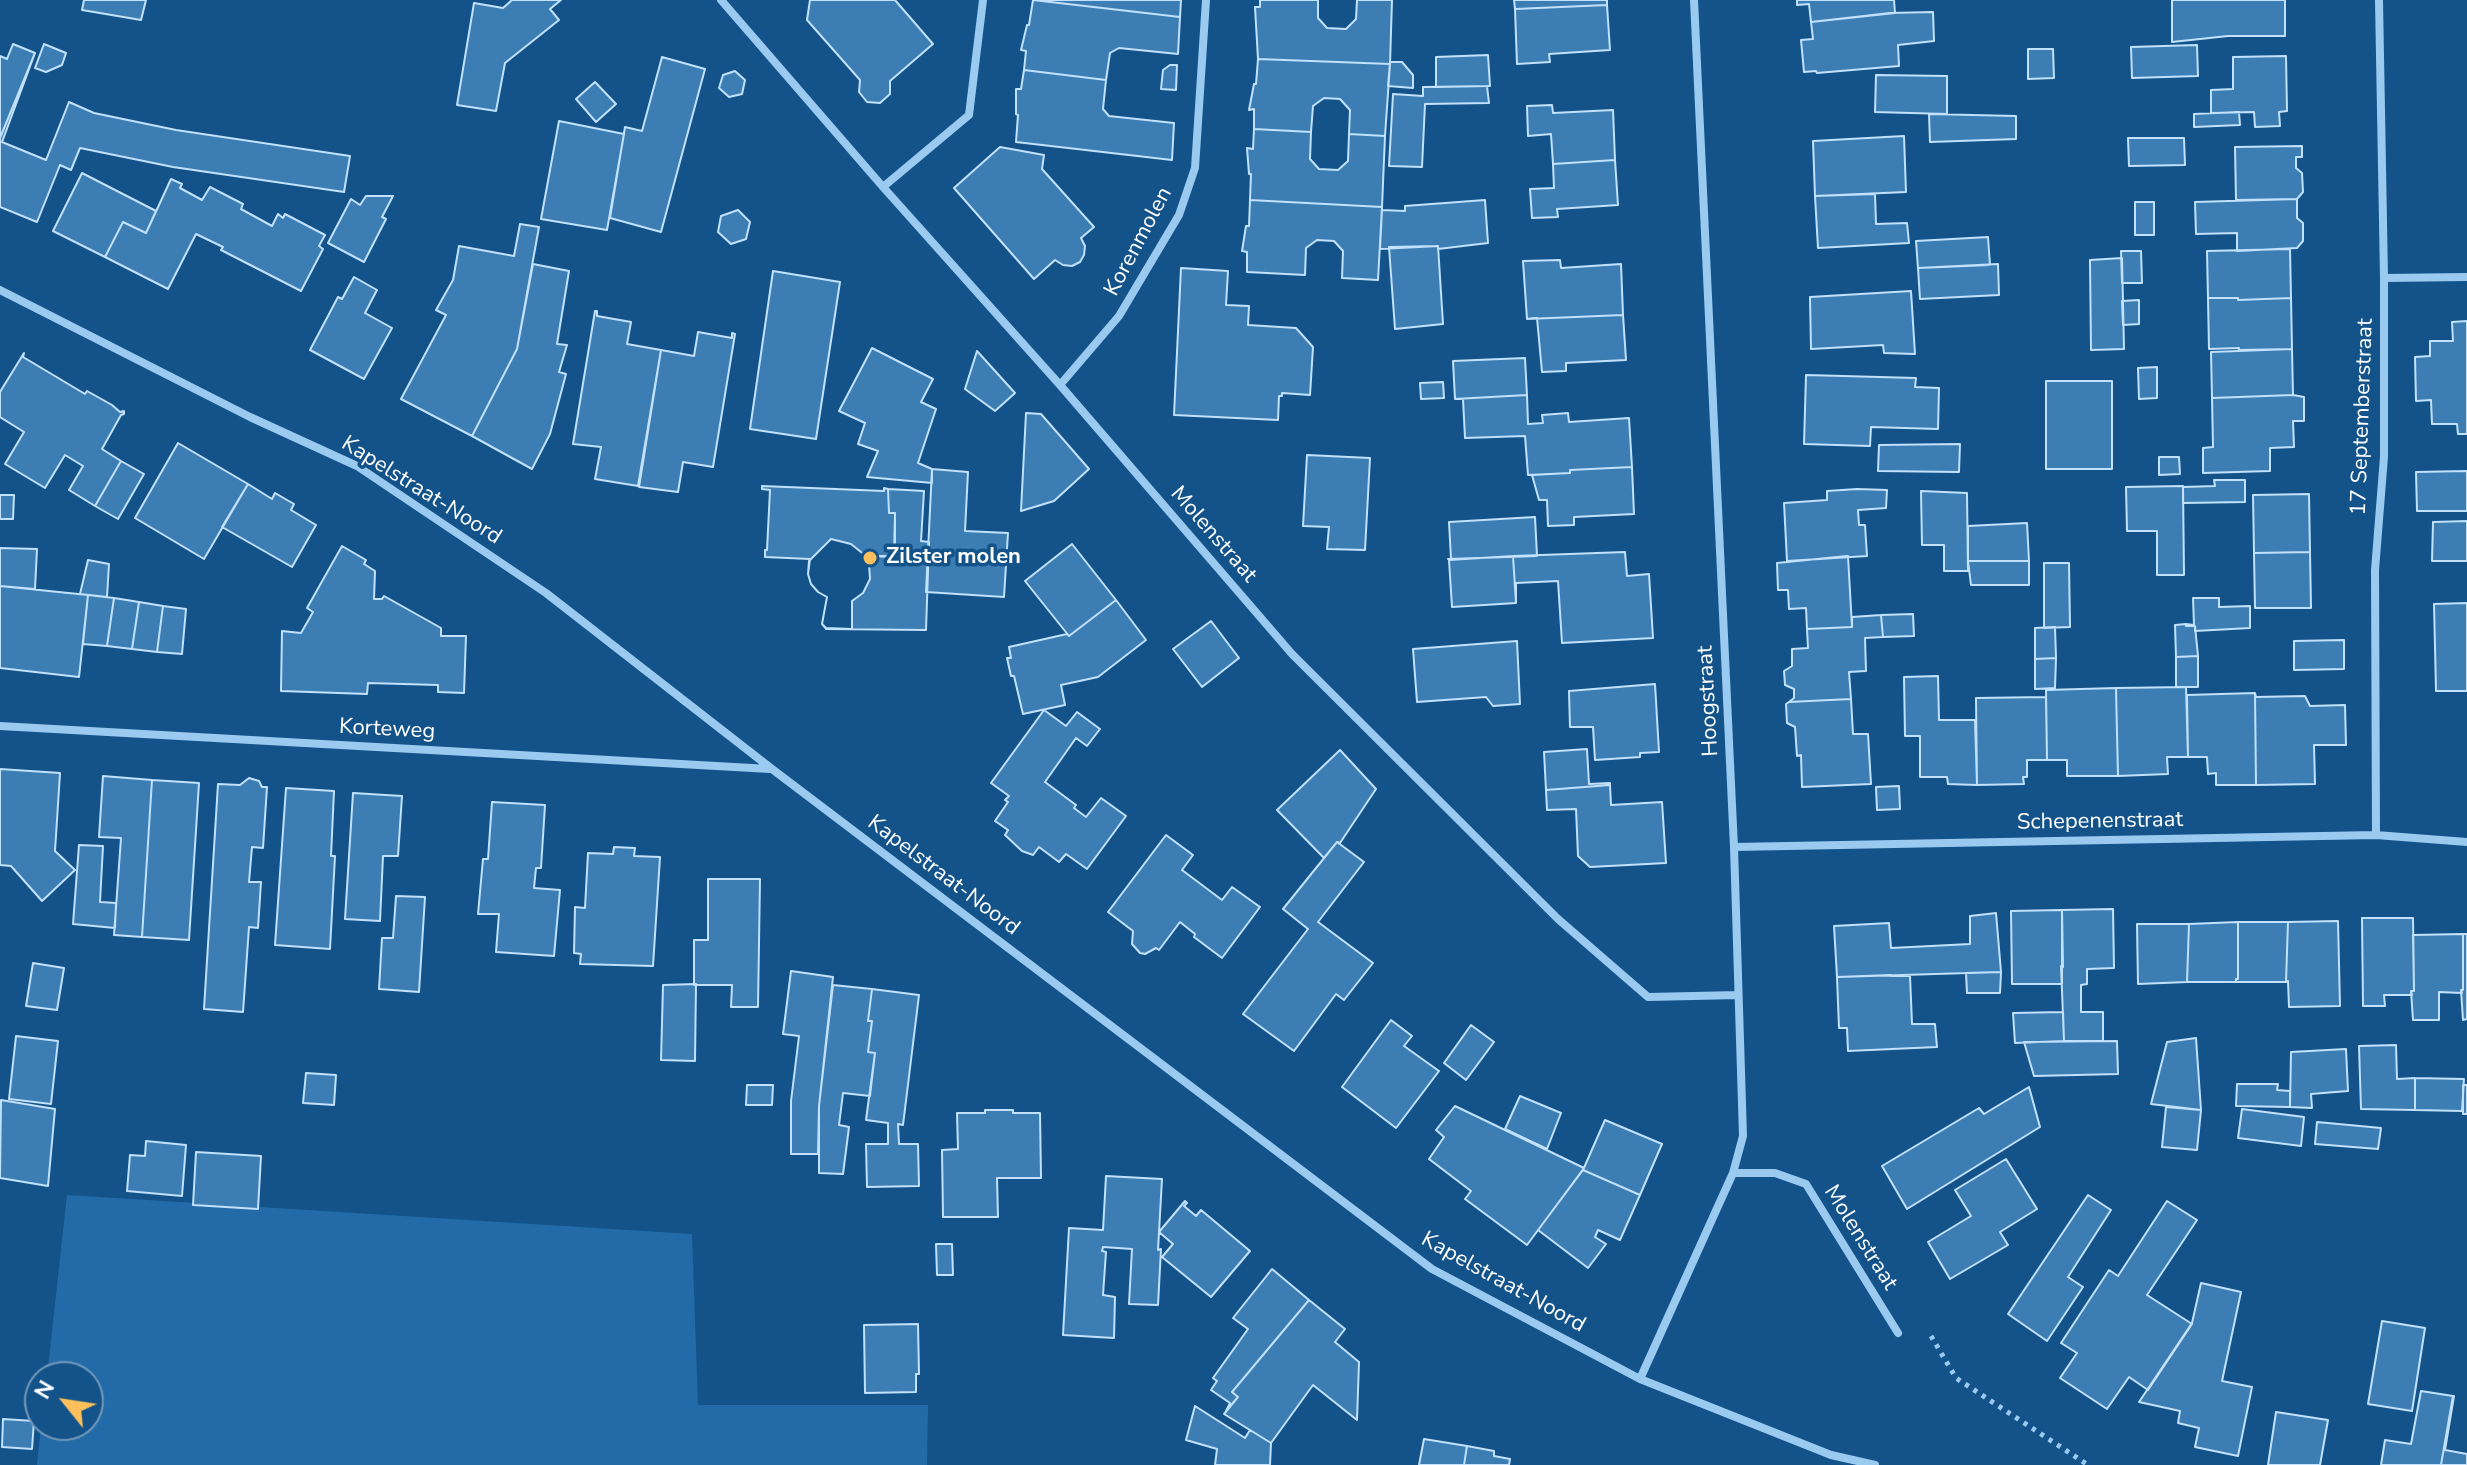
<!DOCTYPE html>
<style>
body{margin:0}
#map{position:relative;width:2467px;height:1465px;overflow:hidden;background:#13538a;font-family:"Nunito Sans",sans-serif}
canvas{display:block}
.north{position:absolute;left:24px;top:1361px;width:80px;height:80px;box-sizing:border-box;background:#13538a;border:2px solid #7198b9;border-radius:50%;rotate:300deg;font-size:22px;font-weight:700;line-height:32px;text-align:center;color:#fff}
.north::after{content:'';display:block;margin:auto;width:28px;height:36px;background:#ffbf5a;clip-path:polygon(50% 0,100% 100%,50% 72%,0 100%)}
</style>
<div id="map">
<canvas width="2467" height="1465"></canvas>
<div class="north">N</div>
</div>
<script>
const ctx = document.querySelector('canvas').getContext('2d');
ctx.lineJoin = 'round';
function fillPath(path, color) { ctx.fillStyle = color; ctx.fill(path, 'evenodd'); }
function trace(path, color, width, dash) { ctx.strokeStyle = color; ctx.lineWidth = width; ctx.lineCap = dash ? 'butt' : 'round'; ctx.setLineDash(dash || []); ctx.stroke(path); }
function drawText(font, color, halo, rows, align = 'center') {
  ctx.font = font + ' "Nunito Sans",sans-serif'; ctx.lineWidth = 7; ctx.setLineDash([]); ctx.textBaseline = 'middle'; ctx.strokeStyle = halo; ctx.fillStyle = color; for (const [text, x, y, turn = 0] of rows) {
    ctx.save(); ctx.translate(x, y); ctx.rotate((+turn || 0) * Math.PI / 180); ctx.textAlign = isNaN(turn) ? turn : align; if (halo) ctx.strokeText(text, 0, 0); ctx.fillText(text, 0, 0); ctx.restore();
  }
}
fillPath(new Path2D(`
 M67,1195L692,1234L698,1405H928L927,1465H37L41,1425H88V1377H47Z`), '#226ba8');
const building = new Path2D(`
 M84,0H146L141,20L82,10Z
 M512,0H561L550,9L559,20L505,63L496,111L457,105L474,3L503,8Z
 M810,0H895L933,44L890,81V94L880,103L867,102L859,92L860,80L807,20Z
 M1033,0L1180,17L1178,54L1119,48L1110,53L1106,80L1024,70L1026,51L1021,50L1027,25H1029Z
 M1033,0H1181L1180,17Z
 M1260,0H1318V18L1327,28L1346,29L1356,19L1357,0H1392L1390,64L1258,59L1255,7H1260Z
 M1514,0H1607V5L1515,9Z
 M1797,0H1894L1895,13L1811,22L1809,4L1797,5Z
 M2172,0H2285V36H2228L2172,42Z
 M1607,5L1610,50L1549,54L1550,62L1517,64L1515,9Z
 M1933,12L1934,41L1898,45L1899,66L1817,73L1816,71L1804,72L1801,40L1813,39L1811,22L1890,13Z
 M13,44L35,53L0,138V56L7,59Z
 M44,44L66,53L62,65L46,72L35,68Z
 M2197,45L2198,76L2132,78L2131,47Z
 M2028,49H2053L2054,78L2028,79Z
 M35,53L2,142L46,160L69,102L94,113L176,130L350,156L344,192L173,167L80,148L71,170L60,165L37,222L0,207V138Z
 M1488,55L1490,86L1436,87V57Z
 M2286,56L2287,111L2279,112L2280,126L2255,127L2254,112L2211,113V90L2233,89V57Z
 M662,57L705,69L661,232L610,218L625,127L642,131Z
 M1258,59L1390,64L1385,136L1349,134L1350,110L1340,99L1324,98L1313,106L1311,132L1254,129V109L1249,110L1254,84H1256Z
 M1390,62H1402L1413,75V88L1388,86Z
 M1170,65H1177L1176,90L1161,89L1163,70Z
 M1024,70L1106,80L1103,109L1109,116L1174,123L1172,160L1016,142L1018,115L1016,114V89H1021Z
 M735,71L745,80L742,94L729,97L719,88L723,75Z
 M1876,75L1947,76V114L1875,112Z
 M595,82L616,104L596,122L576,99Z
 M1487,86L1489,103L1425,104L1422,167L1389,166L1393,94L1423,96V87L1490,86Z
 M1552,105L1553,113L1613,110L1615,160L1553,164L1551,134L1528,136L1527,106Z
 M2239,112L2240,125L2194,127V114Z
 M1929,114L2016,116V139L1930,142Z
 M559,121L624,134L607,230L541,219Z
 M1254,129L1311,132L1310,159L1319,169L1338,170L1348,161L1349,134L1385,136L1382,207L1250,200L1251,174H1249L1247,148L1253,149Z
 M1904,136L1906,192L1815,196L1813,141Z
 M2128,138H2184L2185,165L2129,166Z
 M2302,146V157H2296V168L2302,173L2303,192L2297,199L2236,200L2235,147Z
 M1000,147L1044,155L1042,169L1094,227L1081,238L1085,246L1084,255L1080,262L1072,266L1063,265L1055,260L1034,279L954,188Z
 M1615,160L1618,205L1557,209L1558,217L1532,218L1530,189L1554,188L1553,164Z
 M82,173L156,211L146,233L123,222L105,257L53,231Z
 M171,179L182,184L180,188L202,200L210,187L243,204L241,209L272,226L278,214L283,218L285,214L325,235L319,246L323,249L301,291L221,250L223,247L196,234L168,289L105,257L123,222L146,233Z
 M1875,194L1876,224L1907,223L1909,243L1818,248L1815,196Z
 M366,196H393L382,217L386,219L364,262L328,243L351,199L360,205Z
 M2297,199V218L2303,223V241L2297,248L2237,251V233L2196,234L2195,202Z
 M1250,200L1382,207L1378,280L1342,278L1343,251L1334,241L1317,240L1306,248L1305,275L1247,272V252L1242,251L1246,226H1249Z
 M1485,200L1488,243L1438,249V246L1380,249L1382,210L1405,211V206Z
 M2135,202H2154V235H2135Z
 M738,210L750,222L746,239L731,244L718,232L721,216Z
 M520,224L539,227L517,349L472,436L401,399L446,315L436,310L453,280L459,246L514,256Z
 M1988,237L1990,265L1918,268L1916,241Z
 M1438,246L1443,324L1395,329L1389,247Z
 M2290,249L2291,298L2238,300V298H2208L2207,251Z
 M2121,251H2141L2142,283H2122Z
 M2122,258L2124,349L2091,350L2090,260Z
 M1560,260L1561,268L1621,264L1623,315L1527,319L1523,261Z
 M533,264L569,271L557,344L567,345L559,372L566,374L550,434L532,469L472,436L517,349Z
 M1998,264L1999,295L1920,299L1918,268Z
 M1181,268L1228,271L1226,305L1249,306L1248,325L1296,328L1313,347L1310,395L1282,393V396H1279L1278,420L1174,415Z
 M773,271L840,282L816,439L750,429Z
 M354,277L377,290L365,313L392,328L364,379L310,350L338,297L342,299Z
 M1911,291L1915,354L1884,353L1883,345L1811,349L1810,297Z
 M2208,298H2238V300L2291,298L2292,349L2239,350V348L2209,349Z
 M2139,300V324L2123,325L2122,301Z
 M595,311H597V316L631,322L627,344L661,350L638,486L595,479L601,447L573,444Z
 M1623,315L1626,360L1566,363V371L1542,372L1537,318L1527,319Z
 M2467,321V434H2458L2457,424H2432L2431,400L2416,401L2415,357L2430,356V341H2453L2452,322Z
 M698,332L732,338V333L735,334L713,467L683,462L678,492L639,487L661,350L694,356Z
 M872,348L933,379L921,402L936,409L918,463L932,469V483L867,477L878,451L858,444L865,423L839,411Z
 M2292,349L2293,395L2212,398L2211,352Z
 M977,351L1015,393L995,411L965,389Z
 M24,353L23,357L85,394L87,391L112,405L120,412L124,411V414L121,415L102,449L121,461L95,506L69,490L83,466L65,455L45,488L5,464L24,432L0,417V392Z
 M1525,358L1527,395L1455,399L1453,361Z
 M2157,367V398L2139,399L2138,368Z
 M1806,375L1916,378L1915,387L1939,388L1938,429L1871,427L1870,446L1804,444Z
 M2046,381H2112V469H2046Z
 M1443,382L1444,398L1421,399L1420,383Z
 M1527,395L1528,424L1543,423L1542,415L1568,413L1569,422L1629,418L1632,467L1570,470V473L1528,475L1525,436L1465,438L1463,399H1455Z
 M2293,395L2304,397V421H2293L2294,447L2270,448V471L2203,473V448L2213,447L2212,398Z
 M1026,413L1041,414L1089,469L1054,501L1021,511Z
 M178,443L248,484L204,559L135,518Z
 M1960,444L1959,472L1878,471L1879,445Z
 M1307,455L1370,458L1365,550L1327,549L1329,527L1303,526Z
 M2159,457H2179L2180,474L2159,475Z
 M121,461L144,474L118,519L95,506Z
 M1632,467L1634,514L1574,517V525L1548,526L1547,500H1539L1532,475L1570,473V470Z
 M932,469L968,472L965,531L1008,533L1004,597L926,592Z
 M2467,471V511H2417L2416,472Z
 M2214,480H2245V502L2183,503V487L2215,486Z
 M248,484L272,499L275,493L294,504L291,510L316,525L292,567L222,527Z
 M762,486L884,491V488L888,489L889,513H895V557L866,556L869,564L870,579L863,593L852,601V629L826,628L822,624L827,597L818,592L811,584L808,574L810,559L765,557V550H767L770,490L762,489Z
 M2183,486L2184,575H2157V531H2127L2126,487Z
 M888,489L924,491L921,541L929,542L926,630L826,629L822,624L827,597L818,592L811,584L808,574L809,561L831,539L851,544L866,556H894L895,513H889Z
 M1857,489L1887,490L1886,508L1858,510L1859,525H1865L1867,556L1787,561L1784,503L1827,500V491Z
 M1921,491L1967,493L1968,571H1944V545H1922Z
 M2309,494L2310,552L2254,553L2253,495Z
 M0,495H14L13,519H0Z
 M1535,517L1537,556L1448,559H1451L1449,522Z
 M2467,521V561H2432L2433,522Z
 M2027,523L2029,561H1968V526Z
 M1072,544L1116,600L1069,636L1025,581Z
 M342,546L366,560L364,564L375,571L374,599H382L384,596L441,628V636H466L464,693L438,692V685L368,683L367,694L281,691L282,631L301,633L313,612L307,608Z
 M0,548L37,549L35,589L0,586Z
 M1625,552L1627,576L1649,574L1653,638L1562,643L1558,581L1516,583V603L1513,556Z
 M2310,552L2311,608H2255L2254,553Z
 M1513,556L1516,603L1452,607L1449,560Z
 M1847,556H1848L1852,627L1807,629L1806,608L1789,609L1788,590H1778L1777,563Z
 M88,560L109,564L107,597L80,594Z
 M1968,561H2029V585H1971Z
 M2044,563H2069L2070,627L2044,628Z
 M0,586L88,595L79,677L0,668Z
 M88,595L114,598L107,646L83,644Z
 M114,598L139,602L132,649L107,646Z
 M2193,598H2219V607L2250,606V628L2195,631V626H2186V624L2194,625Z
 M1116,600L1146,640L1098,677L1061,685L1065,705L1023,714L1014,676H1011L1007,658H1011L1009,647L1067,634L1069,636Z
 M139,602L163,606L157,652L132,649Z
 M2467,603V691H2436L2434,604Z
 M163,606L186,609L182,654L157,652Z
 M1913,614L1914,636L1883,637L1881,615Z
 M1881,615L1883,637L1865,638L1866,671L1849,672L1851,699L1789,702L1794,698V689L1785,685L1784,671L1792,666V649L1808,648L1807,629L1852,627V617Z
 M1211,621L1239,658L1202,687L1173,649Z
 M2186,624V626H2195L2198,656L2176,657L2175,625Z
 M2055,627L2056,658L2035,659V628Z
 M2344,640V669L2294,670V641Z
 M1517,641L1520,704L1493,706L1486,697L1417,702L1413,649Z
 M2198,656V687H2176V657Z
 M2056,658L2055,688L2035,689V659Z
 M1938,676L1939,720H1975L1977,785L1948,784L1947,777H1920V736H1905L1904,677Z
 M1655,684L1659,752L1640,753V757L1595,760L1593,727H1570L1569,691Z
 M2186,687L2188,757H2167L2168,774L2118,776L2116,688Z
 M2116,688L2118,776H2067V760H2047L2046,690Z
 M2255,693L2256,697L2305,696L2310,706L2345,705L2346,745H2314L2315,784L2256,785Z
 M2255,693L2256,785H2216V773L2208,774L2207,757H2188L2187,695Z
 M2046,697L2047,760H2027V777H2023L2024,784L1977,785L1976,698Z
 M1851,699L1853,734H1868L1871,784L1802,787L1801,755L1797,756L1795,727L1787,723L1786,704L1789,702Z
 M1044,710L1066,726L1077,712L1100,729L1087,746L1076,738L1045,782L1076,805L1074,808L1086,817L1101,798L1126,816L1087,869L1066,854L1059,862L1039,847L1033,855L1022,851L1005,835L1008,830L995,821L1008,802L1005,800L1009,796L991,783Z
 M1587,749L1589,784L1610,783V785L1546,790L1544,752Z
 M1340,750L1376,789L1340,843L1337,842L1324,858L1277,810Z
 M0,769L60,773L55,851L75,870L42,901L11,866L0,865Z
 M103,776L152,780L142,937L114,935L121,838L99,837Z
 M249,778L259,781L262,787H267L263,848L252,847L249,882H261L258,928L249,927L243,1012L204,1009L218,784L240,785Z
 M152,780L199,783L189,940L142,937Z
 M1610,785L1611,805L1662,802L1666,863L1590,867L1578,856L1576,809L1547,810L1546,790Z
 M1899,786L1900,809L1877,810L1876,787Z
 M286,788L334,791L331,856H335L330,949L275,945Z
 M353,793L402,796L398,856H383L380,921L345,919Z
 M492,802L545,805L541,868H536L534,888L560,890L554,956L496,952L499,914H478L483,859H488Z
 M1166,835L1193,855L1182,870L1222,900L1232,887L1260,907L1222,958L1194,937L1195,934L1180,922L1159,950L1156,948L1145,954L1140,953L1132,944L1133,931L1108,912Z
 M1337,842L1364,862L1318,922L1373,963L1344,1000L1336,994L1294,1051L1243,1014L1308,929L1283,909Z
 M79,845L103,846L100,902L116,903L115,928L73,924Z
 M614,847L635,848L634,856L660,857L653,966L580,964L581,954L574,953L575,907L585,908L588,853L613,854Z
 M708,879H760L758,1007H731L732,985H694V940H708Z
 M396,896L425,897L419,992L379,989L382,938H393Z
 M2113,909L2114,968L2087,969V984L2081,985V1012H2103V1041H2064L2061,966L2063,967L2062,910Z
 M2062,910V984H2012L2011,911Z
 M1996,913L2001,972L1837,977L1834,926L1889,923L1891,948L1970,944V916Z
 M2362,918H2413L2414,991H2411L2412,995H2384L2385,1006H2363Z
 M2338,921L2340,1006L2289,1007L2288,981L2286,982L2288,922Z
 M2238,922V979H2236V982H2187L2189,924Z
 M2238,922H2288L2286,982H2236V979H2238Z
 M2137,924H2189L2187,982L2138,984Z
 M2463,934H2467V1019L2463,1020L2461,990H2463Z
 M2463,934V990H2461L2462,993L2439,992V1020H2413L2411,991H2414L2413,935Z
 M33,963L64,968L57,1010L26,1006Z
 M791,971L833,977L819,1106L818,1154H791V1101L799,1036L783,1034Z
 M2001,972L2000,993H1967L1966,973Z
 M1891,975V976H1910L1912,1024H1935L1937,1047L1848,1051L1847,1028H1839L1837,977Z
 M696,984L695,1061L661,1060L663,985Z
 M833,985L872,989L868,1021H872L868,1052L875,1053L870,1096L843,1093L839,1125L849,1127L843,1174L819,1173V1106Z
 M872,989L919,995L903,1125L898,1124L899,1144H918L919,1186L867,1187L866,1144H888V1123L866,1120L875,1053L868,1052L872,1021H868Z
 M2063,1012L2064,1041L2015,1043L2013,1013Z
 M1391,1020L1412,1036L1404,1046L1439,1071L1396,1128L1342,1087Z
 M1471,1025L1494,1042L1466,1080L1444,1063Z
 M16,1036L58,1041L51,1104L9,1099Z
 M2196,1038L2201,1110L2151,1104L2167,1042Z
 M2117,1041L2118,1074L2034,1076L2024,1042Z
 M2396,1045L2397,1079L2415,1078V1110L2361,1109L2359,1046Z
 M2346,1049L2348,1091L2311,1094L2312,1108L2290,1107L2291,1052Z
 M306,1073L336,1075L334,1105L303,1103Z
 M2415,1078L2464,1079L2462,1111L2415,1110Z
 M2237,1084H2278L2277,1090L2290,1091V1107L2236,1106Z
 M747,1085H773L772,1105H746Z
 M2463,1085H2467V1114H2463Z
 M2029,1087L2040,1127L1907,1209L1882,1166L1979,1108L1984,1114Z
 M1520,1096L1561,1113L1547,1149L1505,1129Z
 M1,1100L55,1109L48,1186L0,1178Z
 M1455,1106L1584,1168L1527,1245L1465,1199L1471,1191L1429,1159L1444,1137L1436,1130Z
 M2166,1107L2201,1110L2197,1150L2162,1147Z
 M2242,1109L2304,1117L2301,1146L2238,1138Z
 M985,1110H1013V1113H1040L1041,1178H997L998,1217H943L942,1150L958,1149L957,1113H985Z
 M1605,1120L1662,1144L1640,1195L1583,1170Z
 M2317,1122L2381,1128L2378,1149L2315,1144Z
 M146,1141L186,1145L182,1196L127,1191L130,1155L145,1156Z
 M196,1152L261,1156L258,1209L193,1205Z
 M2006,1159L2037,1209L2000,1232L2008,1245L1950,1279L1928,1242L1971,1216L1955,1190Z
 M1583,1170L1640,1195L1620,1240L1598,1230L1595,1237L1606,1244L1588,1268L1538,1230Z
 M1106,1176L1162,1179L1158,1250L1161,1249L1158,1305L1129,1304L1132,1249L1103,1247L1102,1251L1106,1252L1103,1295L1115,1297L1114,1338L1063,1335L1069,1228L1103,1230Z
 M2088,1195L2111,1210L2068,1277L2083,1287L2047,1341L2008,1314Z
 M1185,1201L1187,1203L1184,1206L1196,1216L1201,1210L1250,1251L1211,1297L1162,1257L1173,1244L1159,1232Z
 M2167,1201L2197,1220L2147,1295L2192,1324L2148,1390L2129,1377L2107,1409L2060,1378L2077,1353L2061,1343L2109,1270L2118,1276Z
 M936,1244H952L953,1275H937Z
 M1272,1269L1309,1300L1232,1392L1238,1397L1226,1411L1230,1403L1211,1390L1217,1381L1213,1378L1248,1329L1233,1318Z
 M2201,1283L2241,1292L2222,1381L2252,1387L2238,1456L2195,1447L2199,1428L2178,1423L2180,1411L2139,1402L2192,1323Z
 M1309,1300L1345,1329L1335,1342L1359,1362L1357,1420L1313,1385L1271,1443L1224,1414L1238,1397L1232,1392Z
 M2382,1321L2425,1328L2412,1411L2368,1404Z
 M918,1324L919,1374H916V1392L865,1393L864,1325Z
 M2421,1391L2453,1396L2441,1465H2381L2385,1440L2411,1444Z
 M2453,1396H2454L2445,1450L2467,1454V1465H2441Z
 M1195,1406L1245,1438L1250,1430L1271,1443L1270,1465H1215L1217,1449L1186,1440Z
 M2276,1412L2328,1420L2320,1465H2268Z
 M3,1419L34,1421L32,1449L2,1447Z
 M1424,1439L1467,1446L1464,1465H1419Z
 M1467,1446L1494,1451V1456L1510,1459L1509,1465H1464Z`);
fillPath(building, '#3c7db4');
trace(building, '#c1e1fc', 2);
trace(new Path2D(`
 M1931,1336L1956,1378L2088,1465`), '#9bcaf0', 5, [4, 6]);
trace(new Path2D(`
 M721,0L883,187L1060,385L1292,654L1558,919L1648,997L1738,995
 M883,187L969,115L983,0
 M2384,278L2467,277
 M0,290L250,417L357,466L546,593L772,769L1432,1269L1640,1379L1831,1455L1875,1465
 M1060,385L1119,316L1179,215L1195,168L1206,0
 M0,726L770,769
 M2376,835L2375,570L2384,457V278L2379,0
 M1734,847L2376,835L2467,842
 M1733,1173H1775L1806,1184L1898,1333
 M1640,1379L1733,1173L1743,1136L1734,847L1694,0`), '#9bcaf0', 8);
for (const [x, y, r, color] of [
 [870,558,8,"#ffbf5a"]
]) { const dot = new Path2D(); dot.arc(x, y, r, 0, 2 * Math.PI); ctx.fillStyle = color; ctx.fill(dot); trace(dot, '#13538a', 3); }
drawText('22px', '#fff', '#13538a', [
 ["Korenmolen",1139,242,-62],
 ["17 Septemberstraat",2363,417,-88],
 ["Kapelstraat-Noord",421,491,32],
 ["Molenstraat",1213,535,49],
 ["Hoogstraat",1709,701,-93],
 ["Korteweg",387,730,3],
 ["Schepenenstraat",2100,822,-1],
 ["Kapelstraat-Noord",943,876,37],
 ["Molenstraat",1860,1238,58],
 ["Kapelstraat-Noord",1503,1283,29]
]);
drawText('bold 22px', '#fff', '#13538a', [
 ["Zilster molen",886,558]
], 'left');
</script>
